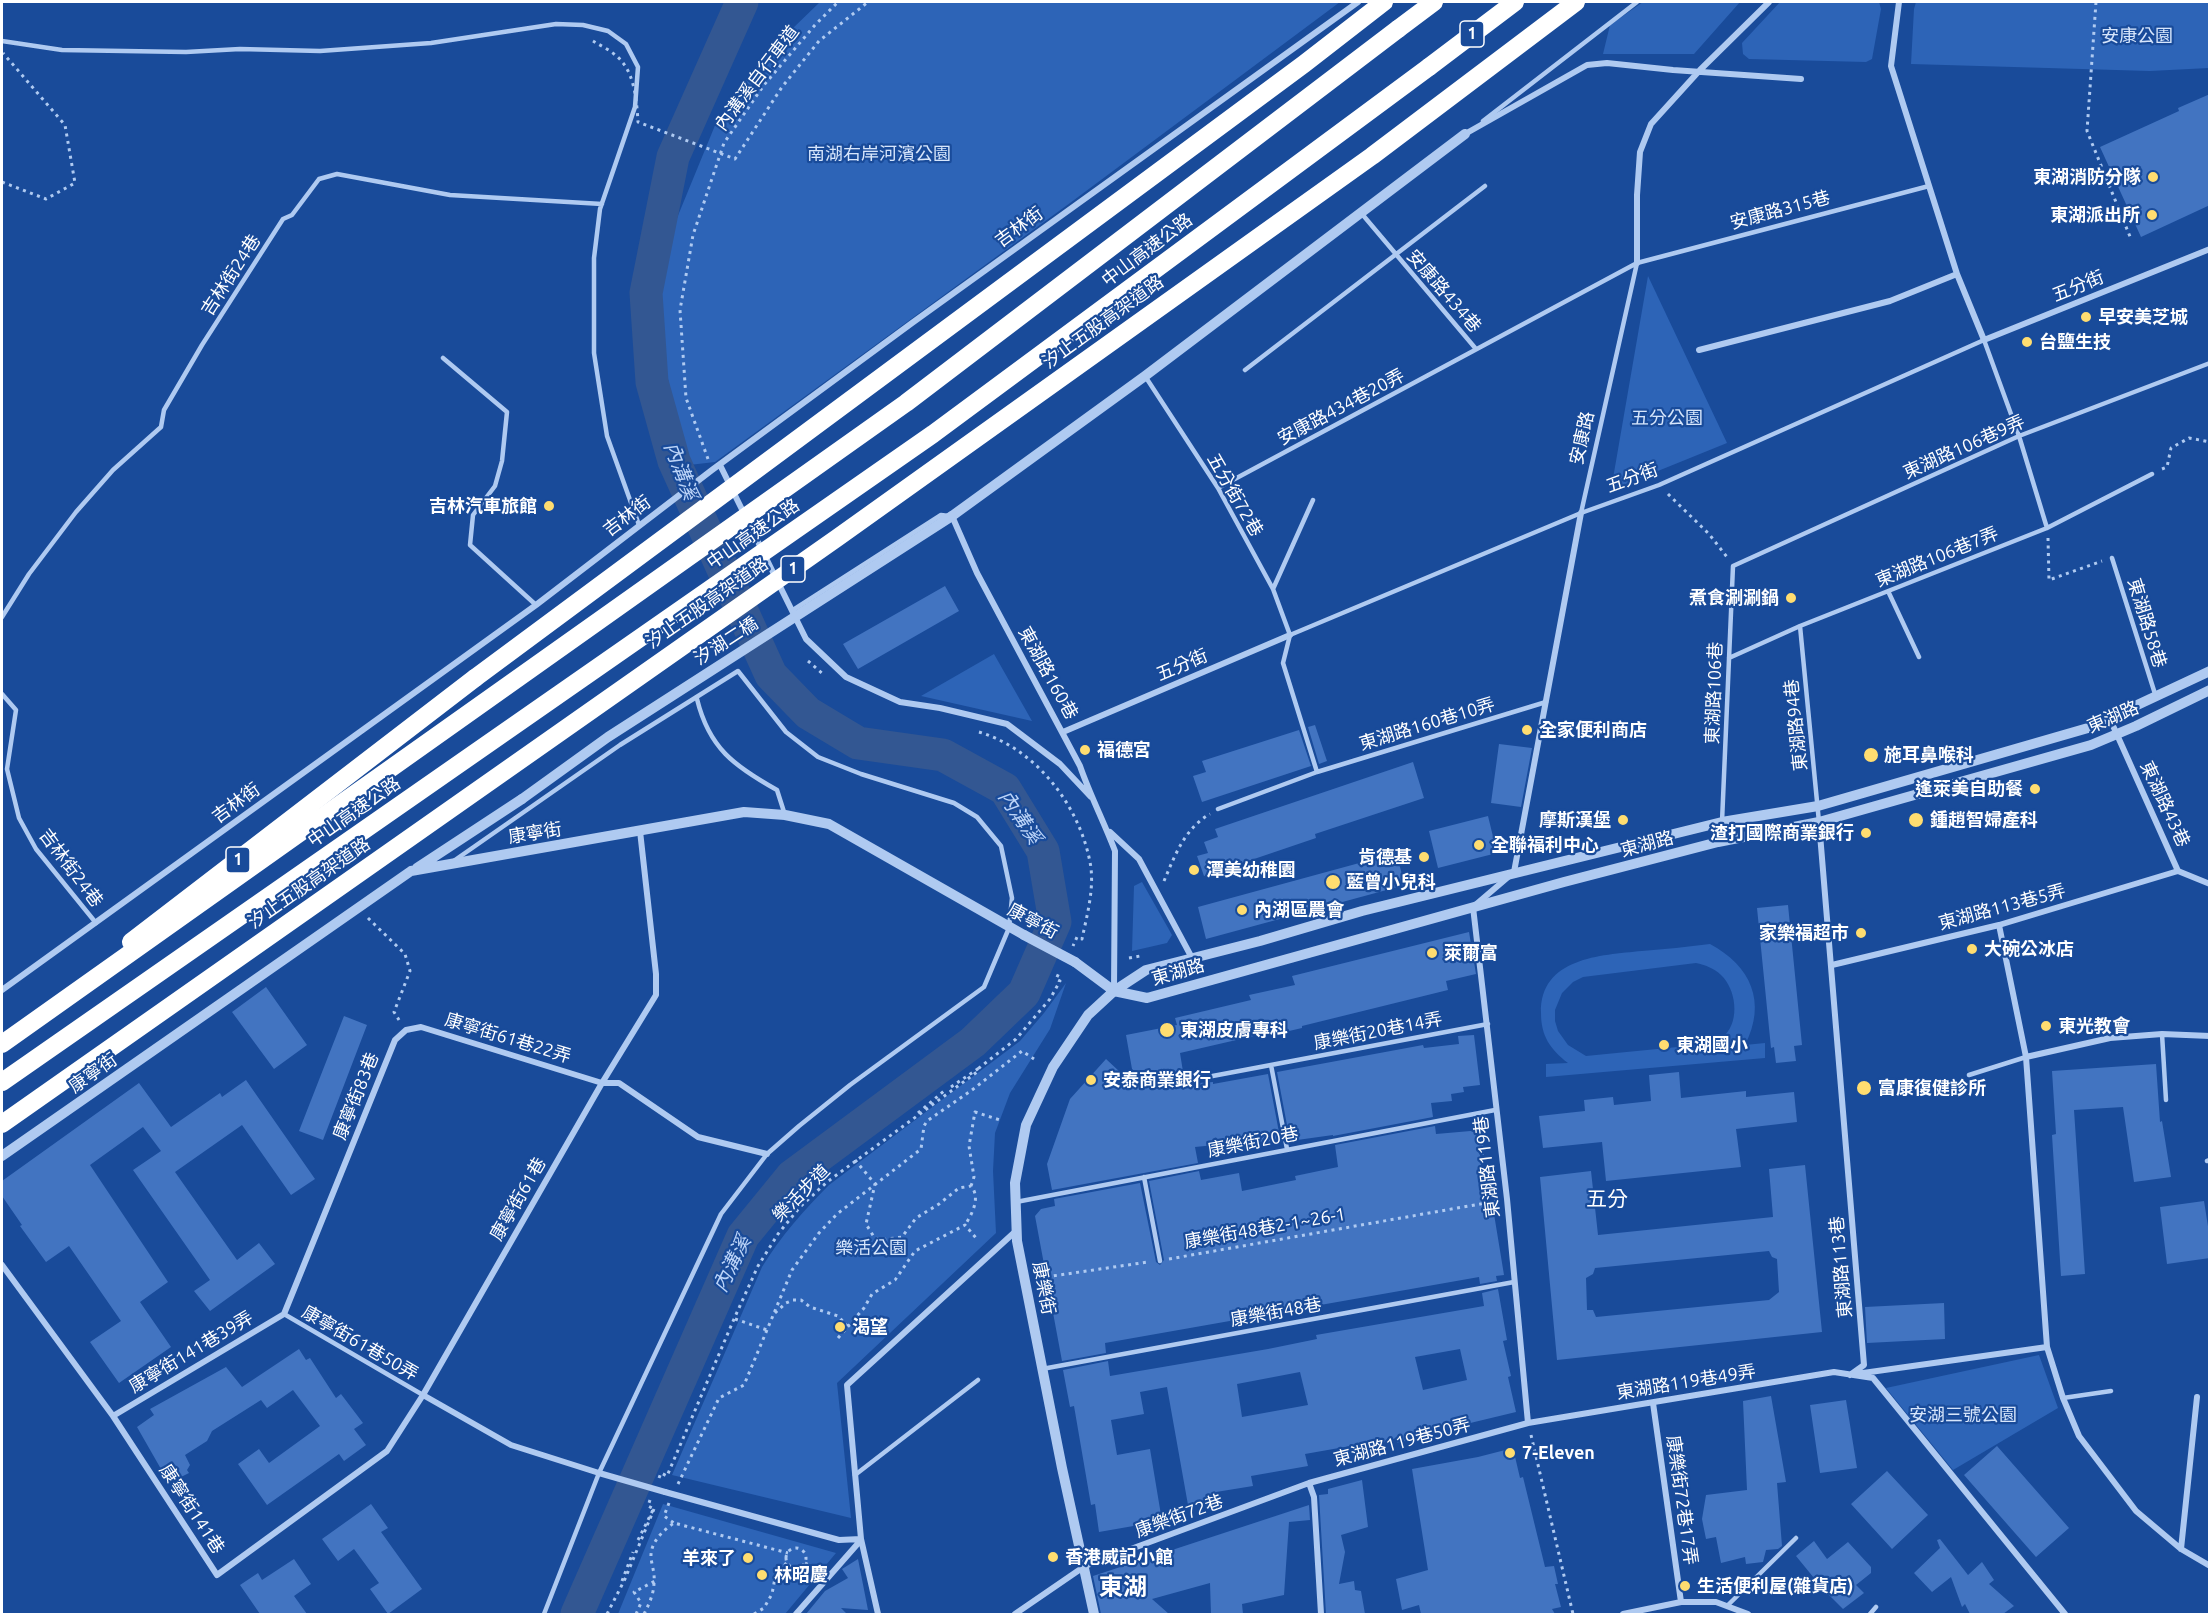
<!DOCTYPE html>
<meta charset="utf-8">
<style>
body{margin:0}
#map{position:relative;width:2211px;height:1616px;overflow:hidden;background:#194b9a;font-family:Ubuntu,sans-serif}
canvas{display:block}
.frame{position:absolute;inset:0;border:3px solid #fff;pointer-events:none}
</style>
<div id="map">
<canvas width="2211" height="1616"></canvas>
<div class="frame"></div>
</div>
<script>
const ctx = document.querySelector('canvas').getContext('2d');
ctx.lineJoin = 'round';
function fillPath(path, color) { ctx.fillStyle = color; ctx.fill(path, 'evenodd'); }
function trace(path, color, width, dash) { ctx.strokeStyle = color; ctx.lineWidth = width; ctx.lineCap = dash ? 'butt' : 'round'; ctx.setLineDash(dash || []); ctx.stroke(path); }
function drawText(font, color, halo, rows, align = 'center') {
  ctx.font = font + ' Ubuntu,"Noto Sans TC",sans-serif'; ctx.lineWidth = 4.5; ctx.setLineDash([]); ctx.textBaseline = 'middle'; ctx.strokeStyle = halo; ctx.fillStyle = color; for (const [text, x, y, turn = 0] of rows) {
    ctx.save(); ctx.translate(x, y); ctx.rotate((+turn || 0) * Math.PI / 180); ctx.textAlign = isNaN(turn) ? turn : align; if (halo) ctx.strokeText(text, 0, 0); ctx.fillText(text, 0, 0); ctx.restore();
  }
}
fillPath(new Path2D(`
 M820,2H1340L1070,203L715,462L689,465L679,432L656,322L670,235L716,123L763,57Z
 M1643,2H1740L1694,54H1603L1610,25Z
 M1780,2H1879L1881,9L1872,59L1866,62L1749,59L1743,54L1742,43Z
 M1916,2H2209V68L2150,71L1911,64L1914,9Z
 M1648,276L1727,443L1611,490Z
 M994,654L1032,721L921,696Z
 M1142,882L1172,935L1167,943L1132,951L1134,886Z
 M1710,944C1751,966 1767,1002 1745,1045L1765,1043V1058L1546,1077V1064L1568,1063C1550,1049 1541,1036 1541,1013C1540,958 1600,955 1642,951C1665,949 1687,947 1710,944ZM1696,963C1705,965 1714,968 1721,975C1736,989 1740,1020 1725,1035C1720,1039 1713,1041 1708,1044L1586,1056L1568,1045L1558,1031L1555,1021V1010L1562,993L1573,982L1583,977Z
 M1066,983L1050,1029L1010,1093L995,1133L993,1171L996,1233L837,1383L851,1518L672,1475L762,1267C781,1236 803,1211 829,1185L1020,1041L1044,1013Z
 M2039,1355L2058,1408L1953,1470L1886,1388Z
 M663,1504L836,1553L785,1614H618Z`), '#2d64b7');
trace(new Path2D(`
 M577,1614L743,1236L792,1176L973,1042L1024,993L1055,922L1043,851L1005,789L943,755L858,743L808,713L771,675L674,461L652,382L646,293L673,157L742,2`), '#335792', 33);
fillPath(new Path2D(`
 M2210,94V205L2141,237L2100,147L2179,111L2178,108Z
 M945,586L959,611L858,669L843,644Z
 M1315,725L1327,761L1319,764L1308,727Z
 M1299,730L1311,766L1202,802L1193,776L1206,772L1202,761Z
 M1499,744L1532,748L1521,807L1491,803Z
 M1413,762L1424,798L1315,834L1316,838L1204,876L1197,856L1208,853L1204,842L1218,837L1215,829Z
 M1488,816L1497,853L1438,868L1429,831Z
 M1396,853L1405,885L1206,939L1198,907Z
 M1788,905L1802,1045L1794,1046L1796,1061L1776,1063L1774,1047L1771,1048L1757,908Z
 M1469,932L1476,974L1446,981L1448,990L1302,1026V1028L1259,1038L1258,1035L1180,1053L1185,1084L1213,1082V1084L1268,1074L1281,1143L1227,1153L1225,1144L1195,1147L1198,1163L1052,1190L1047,1164L1070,1099L1106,1059L1135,1086L1126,1035L1177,1025L1175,1018L1251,1000L1249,995L1295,985L1292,976Z
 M266,987L307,1045L274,1069L232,1012Z
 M344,1016L367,1025L323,1140L299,1131Z
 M1474,1035L1480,1085L1463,1087L1464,1092L1451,1094L1452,1101L1431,1103L1433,1117L1333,1136V1135L1290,1141L1277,1072L1423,1045L1424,1048L1459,1044L1458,1036Z
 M2156,1064L2160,1122L2162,1121L2171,1177L2134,1182L2123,1107L2074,1110L2085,1274L2061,1276L2052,1135L2056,1134L2052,1071Z
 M1679,1072L1681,1098L1746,1091V1097L1794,1092L1797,1122L1736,1129L1741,1167L1606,1181L1602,1142L1543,1148L1539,1116L1585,1111L1584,1100L1613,1097L1614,1105L1651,1101L1649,1075Z
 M246,1080L315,1179L291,1195L242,1125L175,1172L237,1260L259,1243L275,1264L210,1311L194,1291L210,1280L133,1170L161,1151L143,1127L90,1165L168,1282L140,1302L171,1347L119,1383L90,1342L121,1321L69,1246L46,1262L20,1226L22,1225L2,1196V1181L139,1083L171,1127L220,1093L222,1097Z
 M1435,1126L1436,1134L1482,1130L1484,1155H1480L1483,1182H1486L1489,1215L1494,1214L1504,1275L1496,1276L1497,1281L1480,1284L1479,1277L1105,1343L1106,1353L1062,1361L1035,1216L1041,1209L1055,1206L1054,1199L1140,1183L1156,1262L1160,1265L1164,1260L1149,1181L1199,1171L1201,1180L1239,1173L1242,1191L1296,1180L1295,1176L1338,1167L1335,1145Z
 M1805,1165L1822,1332L1557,1360L1540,1177L1591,1171L1598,1235L1773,1217L1769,1169ZM1769,1251L1772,1257L1777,1259L1779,1292L1769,1300L1596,1317L1593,1310H1587L1586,1278L1593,1274L1595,1268Z
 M2204,1201L2210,1239V1258L2167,1264L2160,1207Z
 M1498,1289L1507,1340L1503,1341L1511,1376L1508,1377L1516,1412L1462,1425L1461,1420L1418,1431L1419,1438L1397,1443L1396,1438L1357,1452L1356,1445L1305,1454L1308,1466L1251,1476L1253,1486L1216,1492L1217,1499L1188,1505L1167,1387L1140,1392L1144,1414L1111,1420L1117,1455L1150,1449L1162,1521L1099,1532L1095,1504L1091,1505L1074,1406L1070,1407L1063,1370L1108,1361L1110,1376L1268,1349L1317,1339L1316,1335L1484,1306L1482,1293ZM1460,1349L1467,1380L1423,1390L1415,1357ZM1300,1372L1308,1405L1242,1417L1237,1384Z
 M1944,1303L1945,1339L1867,1343L1865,1307Z
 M299,1349L306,1360L310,1358L336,1398L341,1394L363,1423L354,1429L366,1445L344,1461L339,1454L267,1505L238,1464L259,1449L269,1463L320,1426L293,1390L267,1408L261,1400L212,1431L207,1441L185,1455L190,1465L187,1470L189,1473L169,1483L137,1427L154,1415L150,1409L226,1367L242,1387Z
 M1771,1396L1786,1482L1777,1483L1782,1546L1778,1549L1766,1550L1763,1562L1746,1564L1745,1557L1721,1563L1716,1537L1706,1539L1702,1519L1706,1495L1747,1490L1743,1401Z
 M1846,1400L1857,1468L1820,1473L1810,1405Z
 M1997,1446L2069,1528L2036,1557L1964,1475Z
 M1513,1448L1520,1478L1523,1477L1545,1567L1554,1566L1558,1584H1555L1561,1607L1552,1609L1555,1614H1421L1419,1605L1402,1610L1396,1579L1428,1570L1412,1469L1478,1457Z
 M1887,1471L1928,1515L1892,1549L1851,1504Z
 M1362,1480L1368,1527L1341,1535L1345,1552L1339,1584L1354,1581L1355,1590L1361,1591L1365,1614H1326L1319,1495L1328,1494V1489Z
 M371,1504L388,1528L381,1532L422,1589L388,1614L370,1589L379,1583L354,1549L338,1561L322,1539Z
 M1309,1505L1310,1520L1289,1522L1284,1595L1242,1604L1243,1614H1211L1210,1583L1152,1599L1169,1614H1101L1093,1576Z
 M1940,1539L1968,1575L1982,1562L1994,1580L1989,1584L2014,1606L2003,1614H1970L1965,1604L1962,1607L1951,1577L1932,1592L1914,1573L1940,1548L1937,1540Z
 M1814,1541L1827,1559L1848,1542L1871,1567V1573L1856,1585L1864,1593L1843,1609L1823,1589L1796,1556Z
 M294,1559L311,1584L294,1596L307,1614H260L240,1585L258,1573L262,1580Z
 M858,1559L868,1610L841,1608L847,1614H806L825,1591L848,1578L842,1569Z`), '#4274c1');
trace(new Path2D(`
 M2096,2L2087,131L2131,239
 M2,182L46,199L75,183L65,125L3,53
 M708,459L686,398L680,310L693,235L724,143L764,85L815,25L838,2
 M2162,469L2167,467L2171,448L2189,438L2210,442
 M1668,494L1709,534L1727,557
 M2048,538L2049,580L2102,561
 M808,661L823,674
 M979,732C1036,749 1079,805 1090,862C1095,887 1087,915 1082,939L1077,937L1073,946
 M1164,881C1175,855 1185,828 1210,814
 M368,918L405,954L410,971L394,1012L399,1020
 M1129,958L1140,956
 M951,1087L979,1068
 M918,1113L944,1091
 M855,1160L875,1184L866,1224L874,1237L880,1240L902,1237L916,1218L939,1204L959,1188L971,1186C981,1198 972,1214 965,1225
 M971,1186L974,1177L969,1146L975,1112L1003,1121
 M1169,1259L1497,1201
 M1039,1278L1148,1262
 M775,1313L786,1303L793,1300H801L810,1307L838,1316L847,1326
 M735,1319L767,1330
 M838,1338L864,1308L872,1294L895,1280L915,1251L965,1225L976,1238
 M1531,1435L1573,1614
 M659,1478L661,1473L667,1476L734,1319L758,1266L778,1234L800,1207L827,1182L977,1072L979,1068L1016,1039L1050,999L1060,981L1056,979L1060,971
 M678,1484L719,1398L744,1385L792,1270L819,1233L837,1214L921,1149L924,1126L927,1121L972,1090L1022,1051L1034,1059
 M650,1500L648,1506L654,1509
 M669,1503L664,1516L674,1523
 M638,1540L653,1510
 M786 1558a10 10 0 1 1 20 0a10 10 0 1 1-20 0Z
 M805,1563L815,1568
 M622,1581L633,1552
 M607,1614L625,1579L654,1509
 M636,1614L641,1603L634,1592L655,1581
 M644,1614C649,1604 654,1594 654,1582C655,1574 652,1566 651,1558C650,1543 662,1531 674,1523L788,1553
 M754,1614L764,1608L772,1594L775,1578L787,1562`), '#afcaf1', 3, [3, 4.5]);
trace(new Path2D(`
 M2,41L62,50L186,52L240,49L320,51L431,43L556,24L583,25L608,31L626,44L638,67L635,107L600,209L594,258V353L607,436L639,525
 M1483,121L1637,2
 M1362,214L1476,349
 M443,358L507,412L502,461L495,486L473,515L470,545L536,605
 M1245,370L1485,186
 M1145,376L1218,488L1273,589L1290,635
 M1218,488L1637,263L1929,186
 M1581,513L1637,263
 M2112,558L2156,697
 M1273,589L1313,500
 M1888,591L1919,657
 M793,610L941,515L949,516
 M2,617L29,574L76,512L113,470L161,427L164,410L202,345L283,219L292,215L319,179L337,174L450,195L602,204
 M1800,626L1819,822
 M1290,635L1581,513L1659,485L1984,340L2019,436L2047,528
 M1290,635L1283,663L1317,772
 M1729,658L1800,626L2047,528L2152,474
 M2,694L16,710L7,769L19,818L36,849L96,923
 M697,699C709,748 734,766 777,790L785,815
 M1218,809L1317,772L1546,702
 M1722,822L1733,566L2019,436L2210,363
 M455,860L620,745L738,671L786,732L818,757L861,774L954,803L977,817L1001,846L1012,898L1009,928L984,987L850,1085L799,1126L767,1154L721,1214L599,1473L544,1614
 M2162,1034L2166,1100
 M1271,1065L1287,1149
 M1969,1075L2026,1057
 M1202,1078L1488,1024
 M2207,1161L2210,1160
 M1144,1177L1160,1261
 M1016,1202L1495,1110
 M284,1314L423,1395
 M1042,1369L1514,1282
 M2063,1398L2111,1391
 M855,1475L978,1380
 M1727,1606L1796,1538
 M1870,1614L1876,1607`), '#afcaf1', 4.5);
trace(new Path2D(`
 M1899,2L1891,66L1957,274L1984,340L2210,249
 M1465,134L1587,65L1607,63L1673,70L1801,79
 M1637,263V195L1640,152L1651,124L1700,70L1769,2
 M1699,350L1890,301L1957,274
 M720,465L806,639L846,677L900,702L940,708L1007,724L1060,764L1091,797
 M952,516L977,573L1080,766C1090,795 1104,822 1115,851L1114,990
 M2110,719L2178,871L2210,884
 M1063,732L1290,635
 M1819,822L1864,1365L1850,1375
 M1110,832L1139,859L1192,958
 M1999,925L2026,1057L2047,1347
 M1832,965L1999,925L2178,871
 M2,990L536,605L712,470L912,323L1358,2
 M2026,1057L2110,1038L2162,1034L2210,1036
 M2,1265L113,1416L217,1575L387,1451L423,1395
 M1856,1374L2047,1347L2063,1398L2079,1436L2136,1511L2181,1549L2210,1566
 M1653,1403L1681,1602
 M113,1416L284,1314L395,1040L406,1030L421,1027L602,1083H619L698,1137L767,1154
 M1528,1423L1507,1199L1473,907L1514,872L1581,513
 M599,1473L511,1445L423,1395L602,1083L656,995V974L640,831
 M1309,1483L1314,1497L1321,1614
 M665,1492L839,1540L861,1539
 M2181,1549L2197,1397
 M796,1614L861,1540
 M878,1614L861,1539L847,1385L1017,1230
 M1015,1614L1085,1566L1309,1483L1528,1423L1834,1372L1873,1378L2065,1614
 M1623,1614L1681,1602H1716L1748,1614`), '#afcaf1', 6);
trace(new Path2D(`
 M952,516L1145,376L1465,134
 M417,868L522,799
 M1075,962L1114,991L1147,998L1564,882L1718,842L1819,822L2091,745L2136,726L2210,690
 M2,1156L411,871L744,812L785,815L829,824L1024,935
 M1094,1614L1062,1468L1017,1241L1015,1183L1026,1125L1053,1067L1088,1015L1114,991L1146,970L1260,941L1362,911L1722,822L1818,806L2088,728L2210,671`), '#afcaf1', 10);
trace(new Path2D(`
 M1398,29L1434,2
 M1429,67L1515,2
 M131,942L475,678`), '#fff', 18);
trace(new Path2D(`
 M593,41C603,47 616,53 623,63C635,78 637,104 638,122L735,159L782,87L819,41L868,2`), '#afcaf1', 3, [3, 4.5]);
trace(new Path2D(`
 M599,1473L665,1492`), '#afcaf1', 6);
trace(new Path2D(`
 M522,799L608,737L952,516
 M1024,935L1075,962`), '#afcaf1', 10);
trace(new Path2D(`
 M475,678L1304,64L1384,2
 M2,1044L906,403L1398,29
 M2,1082L933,434L1429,67
 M2,1124L837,538L1372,156L1576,2`), '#fff', 18);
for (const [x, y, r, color] of [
 [2153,177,6,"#ffdd70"],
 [2152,215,6,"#ffdd70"],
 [2086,317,6,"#ffdd70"],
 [2027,342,6,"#ffdd70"],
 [549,506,6,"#ffdd70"],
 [1791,598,6,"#ffdd70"],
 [1527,730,6,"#ffdd70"],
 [1085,750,6,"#ffdd70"],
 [1871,755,8,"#ffdd70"],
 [2035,789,6,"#ffdd70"],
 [1623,820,6,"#ffdd70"],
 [1916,820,8,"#ffdd70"],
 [1866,833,6,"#ffdd70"],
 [1479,845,6,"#ffdd70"],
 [1424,857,6,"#ffdd70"],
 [1194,870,6,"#ffdd70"],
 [1333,882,8,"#ffdd70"],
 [1242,910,6,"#ffdd70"],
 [1861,933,6,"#ffdd70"],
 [1972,949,6,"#ffdd70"],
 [1432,953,6,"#ffdd70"],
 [2046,1026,6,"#ffdd70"],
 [1167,1030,8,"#ffdd70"],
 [1664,1045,6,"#ffdd70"],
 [1091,1080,6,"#ffdd70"],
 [1864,1088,8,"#ffdd70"],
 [840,1327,6,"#ffdd70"],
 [1510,1453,6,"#ffdd70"],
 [1053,1557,6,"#ffdd70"],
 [748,1558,6,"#ffdd70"],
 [762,1575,6,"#ffdd70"],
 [1685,1586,6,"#ffdd70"]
]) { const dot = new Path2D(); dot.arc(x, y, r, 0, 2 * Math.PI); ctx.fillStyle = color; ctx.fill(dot); trace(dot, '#194b9a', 2); }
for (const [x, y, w] of [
 [1472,34,24],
 [793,569,24],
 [238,860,24]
]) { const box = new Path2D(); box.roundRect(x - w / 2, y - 13, w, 26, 4.5); ctx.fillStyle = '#194b9a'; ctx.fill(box); trace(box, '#fff', 1.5); }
drawText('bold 16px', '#fff', null, [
 ["1",1472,34],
 ["1",793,569],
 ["1",238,860]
]);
drawText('18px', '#d7e6fc', '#194b9a', [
 ["安康公園",2137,36],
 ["南湖右岸河濱公園",879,154],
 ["五分公園",1667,418],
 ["樂活公園",871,1248],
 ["安湖三號公園",1963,1415]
]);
drawText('18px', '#fff', '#194b9a', [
 ["內溝溪自行車道",757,78,-53],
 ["安康路315巷",1780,210,-15],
 ["吉林街",1019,227,-36],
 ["中山高速公路",1147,250,-37],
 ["吉林街24巷",231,275,-57],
 ["五分街",2078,286,-22],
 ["安康路434巷",1444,291,49],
 ["汐止五股高架道路",1103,322,-36],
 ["安康路434巷20弄",1341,407,-28],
 ["安康路",1582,438,-77],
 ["東湖路106巷9弄",1964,447,-24],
 ["五分街",1632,478,-20],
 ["五分街72巷",1235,495,60],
 ["吉林街",627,516,-37],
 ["中山高速公路",753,534,-35],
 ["東湖路106巷7弄",1937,557,-22],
 ["汐止五股高架道路",707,603,-35],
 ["東湖路58巷",2147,623,73],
 ["汐湖二橋",726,641,-33],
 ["五分街",1182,665,-23],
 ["東湖路160巷",1048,673,61],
 ["東湖路106巷",1714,693,-88],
 ["東湖路",2113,717,-23],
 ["東湖路160巷10弄",1427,724,-17],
 ["東湖路94巷",1796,725,-96],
 ["吉林街",236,803,-36],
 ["東湖路43巷",2165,804,65],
 ["中山高速公路",354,812,-35],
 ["康寧街",535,833,-9],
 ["東湖路",1647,844,-15],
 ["吉林街24巷",71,868,53],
 ["汐止五股高架道路",309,883,-35],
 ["東湖路113巷5弄",2002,907,-15],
 ["康寧街",1033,921,28],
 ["東湖路",1178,972,-16],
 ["康樂街20巷14弄",1378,1031,-11],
 ["康寧街61巷22弄",508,1038,17],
 ["康寧街",93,1073,-35],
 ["康寧街83巷",356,1096,-68],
 ["康樂街20巷",1253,1142,-11],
 ["東湖路119巷",1487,1167,-97],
 ["樂活步道",801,1193,-45],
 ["康寧街61巷",518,1199,-60],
 ["康樂街48巷2-1~26-1",1265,1228,-10],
 ["東湖路113巷",1841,1267,-95],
 ["康樂街",1044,1288,79],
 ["康樂街48巷",1276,1312,-10],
 ["康寧街61巷50弄",360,1343,30],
 ["康寧街141巷39弄",191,1352,-31],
 ["東湖路119巷49弄",1686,1382,-9],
 ["東湖路119巷50弄",1402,1442,-15],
 ["康樂街72巷17弄",1682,1500,82],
 ["康寧街141巷",192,1509,57],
 ["康樂街72巷",1179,1516,-20]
]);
drawText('bold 18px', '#fff', '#194b9a', [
 ["東湖消防分隊",2141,177,"right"],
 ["東湖派出所",2140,215,"right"],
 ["早安美芝城",2098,317],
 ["台鹽生技",2039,342],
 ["吉林汽車旅館",537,506,"right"],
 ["煮食涮涮鍋",1779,598,"right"],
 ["全家便利商店",1539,730],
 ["福德宮",1097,750],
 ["施耳鼻喉科",1884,755],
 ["逢萊美自助餐",2023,789,"right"],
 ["摩斯漢堡",1611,820,"right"],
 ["鍾趙智婦產科",1930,820],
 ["渣打國際商業銀行",1854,833,"right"],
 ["全聯福利中心",1491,845],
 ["肯德基",1412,857,"right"],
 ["潭美幼稚園",1206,870],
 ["藍曾小兒科",1346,882],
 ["內湖區農會",1254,910],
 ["家樂福超市",1849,933,"right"],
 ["大碗公冰店",1984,949],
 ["萊爾富",1444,953],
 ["東光教會",2058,1026],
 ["東湖皮膚專科",1180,1030],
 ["東湖國小",1676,1045],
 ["安泰商業銀行",1103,1080],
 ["富康復健診所",1878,1088],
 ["渴望",852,1327],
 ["7-Eleven",1522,1453],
 ["香港威記小館",1065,1557],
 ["羊來了",736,1558,"right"],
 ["林昭慶",774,1575],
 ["生活便利屋(雜貨店)",1697,1586]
], 'left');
drawText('italic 20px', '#bcd4f8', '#194b9a', [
 ["內溝溪",681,471,69],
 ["內溝溪",1020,817,56],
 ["內溝溪",732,1264,-64]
]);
drawText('21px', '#fff', '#194b9a', [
 ["五分",1607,1199]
]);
drawText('bold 24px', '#fff', '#194b9a', [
 ["東湖",1123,1587]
]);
</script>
